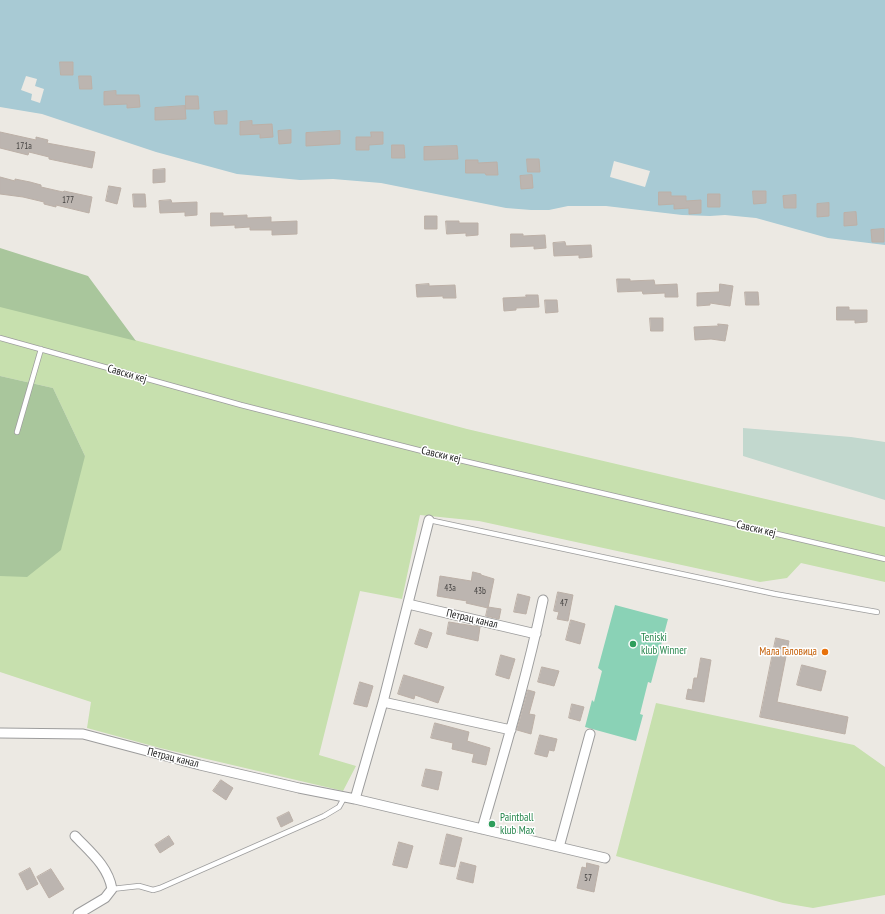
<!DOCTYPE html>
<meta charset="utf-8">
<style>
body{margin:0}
canvas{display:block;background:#ece9e3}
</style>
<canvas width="885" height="914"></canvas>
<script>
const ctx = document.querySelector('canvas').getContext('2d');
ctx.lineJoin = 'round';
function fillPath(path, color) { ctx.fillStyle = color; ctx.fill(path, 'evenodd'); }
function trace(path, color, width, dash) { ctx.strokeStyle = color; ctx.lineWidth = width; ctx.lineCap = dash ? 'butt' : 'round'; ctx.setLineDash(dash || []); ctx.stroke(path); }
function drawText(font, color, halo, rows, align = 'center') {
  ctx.font = font + ' "PT Sans Narrow",sans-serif'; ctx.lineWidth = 3; ctx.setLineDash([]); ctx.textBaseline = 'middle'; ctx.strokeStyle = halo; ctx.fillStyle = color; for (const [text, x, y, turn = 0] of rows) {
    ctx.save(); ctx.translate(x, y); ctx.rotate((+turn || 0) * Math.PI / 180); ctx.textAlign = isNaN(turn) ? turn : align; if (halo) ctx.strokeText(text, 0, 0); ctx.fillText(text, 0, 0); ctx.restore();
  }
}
fillPath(new Path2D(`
 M0,304L467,429L885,527V582L801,563L787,578L760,582L479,521L420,515L402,599L360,591L319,755L356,766L343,791L160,748L87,728L91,702L0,672V576L85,456L53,388L0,376Z
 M656,703L854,745L885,767V895L813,908L783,903L616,856Z`), '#c7e0ae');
fillPath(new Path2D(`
 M0,248L88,276L136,341L0,307Z
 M0,376L53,388L85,456L61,550L27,577L0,576Z`), '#a9c69c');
fillPath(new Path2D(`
 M743,428L851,437L885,442V500L743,456Z`), '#c2d8ce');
fillPath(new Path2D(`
 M615,605L668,619L651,683L648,682L640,714L643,715L636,741L585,727L592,700L594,702L602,671L598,668Z`), '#8ad2b6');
fillPath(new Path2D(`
 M0,0H885V245L828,238L756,218L725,215L710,216L682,215L606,206H568L549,210H531L506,208L381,183L333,179L300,180L237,174L156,152L42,114L0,107Z`), '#a8cad4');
fillPath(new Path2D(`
 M26,76L37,79L35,86L44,89L40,103L31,100L32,94L21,90Z
 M614,161L650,171L645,187L610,177Z`), '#ece9e3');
const building = new Path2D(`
 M60,62H73V75H61Z
 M79,76H91L92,89H80Z
 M116,91V95H139L140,107L127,108V104L104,105V92Z
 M186,96H198L199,109H186Z
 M185,106L186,119L155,120V108Z
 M227,111V124H215L214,112Z
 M252,121V125L272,124L273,137L260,138V134L240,135V122Z
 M291,130V143L279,144L278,131Z
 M340,131V144L306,146V133Z
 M0,132L36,140V137L48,140L47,143L95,152L92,168L49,159V157L29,152L28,155L0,148Z
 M371,132H383V144L369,145V150H356V137H371Z
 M392,145H404L405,158H392Z
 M457,146L458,159L424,160V147Z
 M527,159H539L540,172H528Z
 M466,160H478V163L497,162L498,175H486L485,173H466Z
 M165,169V182L153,183V170Z
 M532,175L533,188L521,189L520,176Z
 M0,177L15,181V179L30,182L41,185V187L63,192L64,191L92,197L89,213L56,205V207L44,204V202L23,197L0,194Z
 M109,186L121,188L117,204L106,201Z
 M753,191H766V203L754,204Z
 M659,192H671V196H686V201L701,200V213L689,214V208L674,209V204L659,205Z
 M133,194H145L146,207H134Z
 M708,194H720V207H708Z
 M796,195V208H784L783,196Z
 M171,200L172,203L197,202V215L185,216V212L160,213L159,201Z
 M829,203V216L817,217V204Z
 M856,212L857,225L844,226V213Z
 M211,213H223V216L247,215V218L271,217V222L297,221V234L272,235V230H250V227L235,228V225L211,226Z
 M425,216H437V229H425Z
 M446,221H459V223H478V235L466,236V233L447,234Z
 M884,229V242H872L871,230Z
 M511,234H523V236L545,235L546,248L534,249V246L511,247Z
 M565,242L566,246L591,245L592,257L579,258V255L554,256L553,243Z
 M617,279H630V281L654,280L655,285L677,284L678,297H665V293L643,294L642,291L618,292Z
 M429,284V286L455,285L456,298H443V296L417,297L416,285Z
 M720,284L733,286L730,306L710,303V305L697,306V293L719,292Z
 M745,292H758L759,305H746Z
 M526,295H538L539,307L516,308V310L504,311L503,298L526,297Z
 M545,300H557L558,312L546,313Z
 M837,307H849V310H867V322L855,323V320H837Z
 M650,318H663V331H651Z
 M718,324L728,325L725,341L711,339L695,340L694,327L718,326Z
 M473,572L481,574V575L494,579L488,608L466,603L467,601L437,596L440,576L471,581Z
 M558,592L573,595L568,621L557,619L559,612L554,611Z
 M518,594L530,597L526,614L514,612Z
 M488,607L501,609L499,619L486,616Z
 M571,620L585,624L580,644L566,640Z
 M449,622L480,627L478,641L447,634Z
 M420,629L432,633L427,648L415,644Z
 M776,638L789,641L777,702L848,717L845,734L760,717Z
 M501,655L515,659L509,679L496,675Z
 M701,658L711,660L704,702L686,699L688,689L692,690L694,678H697Z
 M802,665L826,671L821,691L797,685Z
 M542,667L559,671L554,686L538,682Z
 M404,675L444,687L438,703L415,695L414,699L398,694Z
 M360,682L373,686L367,707L354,704Z
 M528,690L535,692L529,714L535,715L531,734L517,730Z
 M572,704L584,707L580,721L569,718Z
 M435,723L469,732L467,741L490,748L486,765L472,762L474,754L452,749L453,743L431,738Z
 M540,735L557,739L554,751L549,750L547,757L535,754Z
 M426,769L442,772L438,790L422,786Z
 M221,780L233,788L226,800L213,791Z
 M289,812L293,821L281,827L277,818Z
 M447,834L462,838L455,867L440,864Z
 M169,836L174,844L160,853L155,845Z
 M399,842L413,846L407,868L393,865Z
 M461,862L476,866L473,883L457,879Z
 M587,863L599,866L594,892L577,888L582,867L586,868Z
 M30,868L38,884L27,890L19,874Z
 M51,869L64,889L49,898L37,877Z`);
fillPath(building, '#bcb5b0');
trace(building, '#bcb0a7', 1);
const service = new Path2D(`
 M0,338L241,405L438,455L885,559
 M17,432L41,349
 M429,520L775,594L877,612
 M112,889L139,886L153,890L160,888L324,816L339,807L344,798`);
const minor = new Path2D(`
 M408,604L536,634
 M383,702L511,730
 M0,733L83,734L200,765L299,788L355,799L605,858
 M355,799L383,702L429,520
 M482,829C504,753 527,677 543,600
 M75,836C90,852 108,866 112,889L105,898L78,914
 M559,847L590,734`);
trace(service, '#9d9d9d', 6);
trace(minor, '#9d9d9d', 11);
trace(service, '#fff', 4.5);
trace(minor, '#fff', 9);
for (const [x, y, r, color] of [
 [633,644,4,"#2e9e5b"],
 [825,652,4,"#e8710a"],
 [492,824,4,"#2e9e5b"]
]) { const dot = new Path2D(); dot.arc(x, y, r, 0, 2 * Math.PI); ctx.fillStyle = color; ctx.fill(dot); trace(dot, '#fff', 1.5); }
drawText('9px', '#444241', null, [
 ["171a",24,146],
 ["177",68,200],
 ["43a",450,588],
 ["43b",480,591],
 ["47",564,603],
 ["57",588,878]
]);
drawText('11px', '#1c1c1c', '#fff', [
 ["Савски кеј",127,374,16],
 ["Савски кеј",441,455,13],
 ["Савски кеј",756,529,13],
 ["Петрац канал",472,619,13],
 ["Петрац канал",173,758,14]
]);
drawText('11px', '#27864d', '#fff', [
 ["Teniski",641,638],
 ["klub Winner",641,651],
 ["Paintball",500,818],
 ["klub Max",500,831]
], 'left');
drawText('11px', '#c56008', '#fff', [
 ["Мала Галовица",817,652]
], 'right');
</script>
